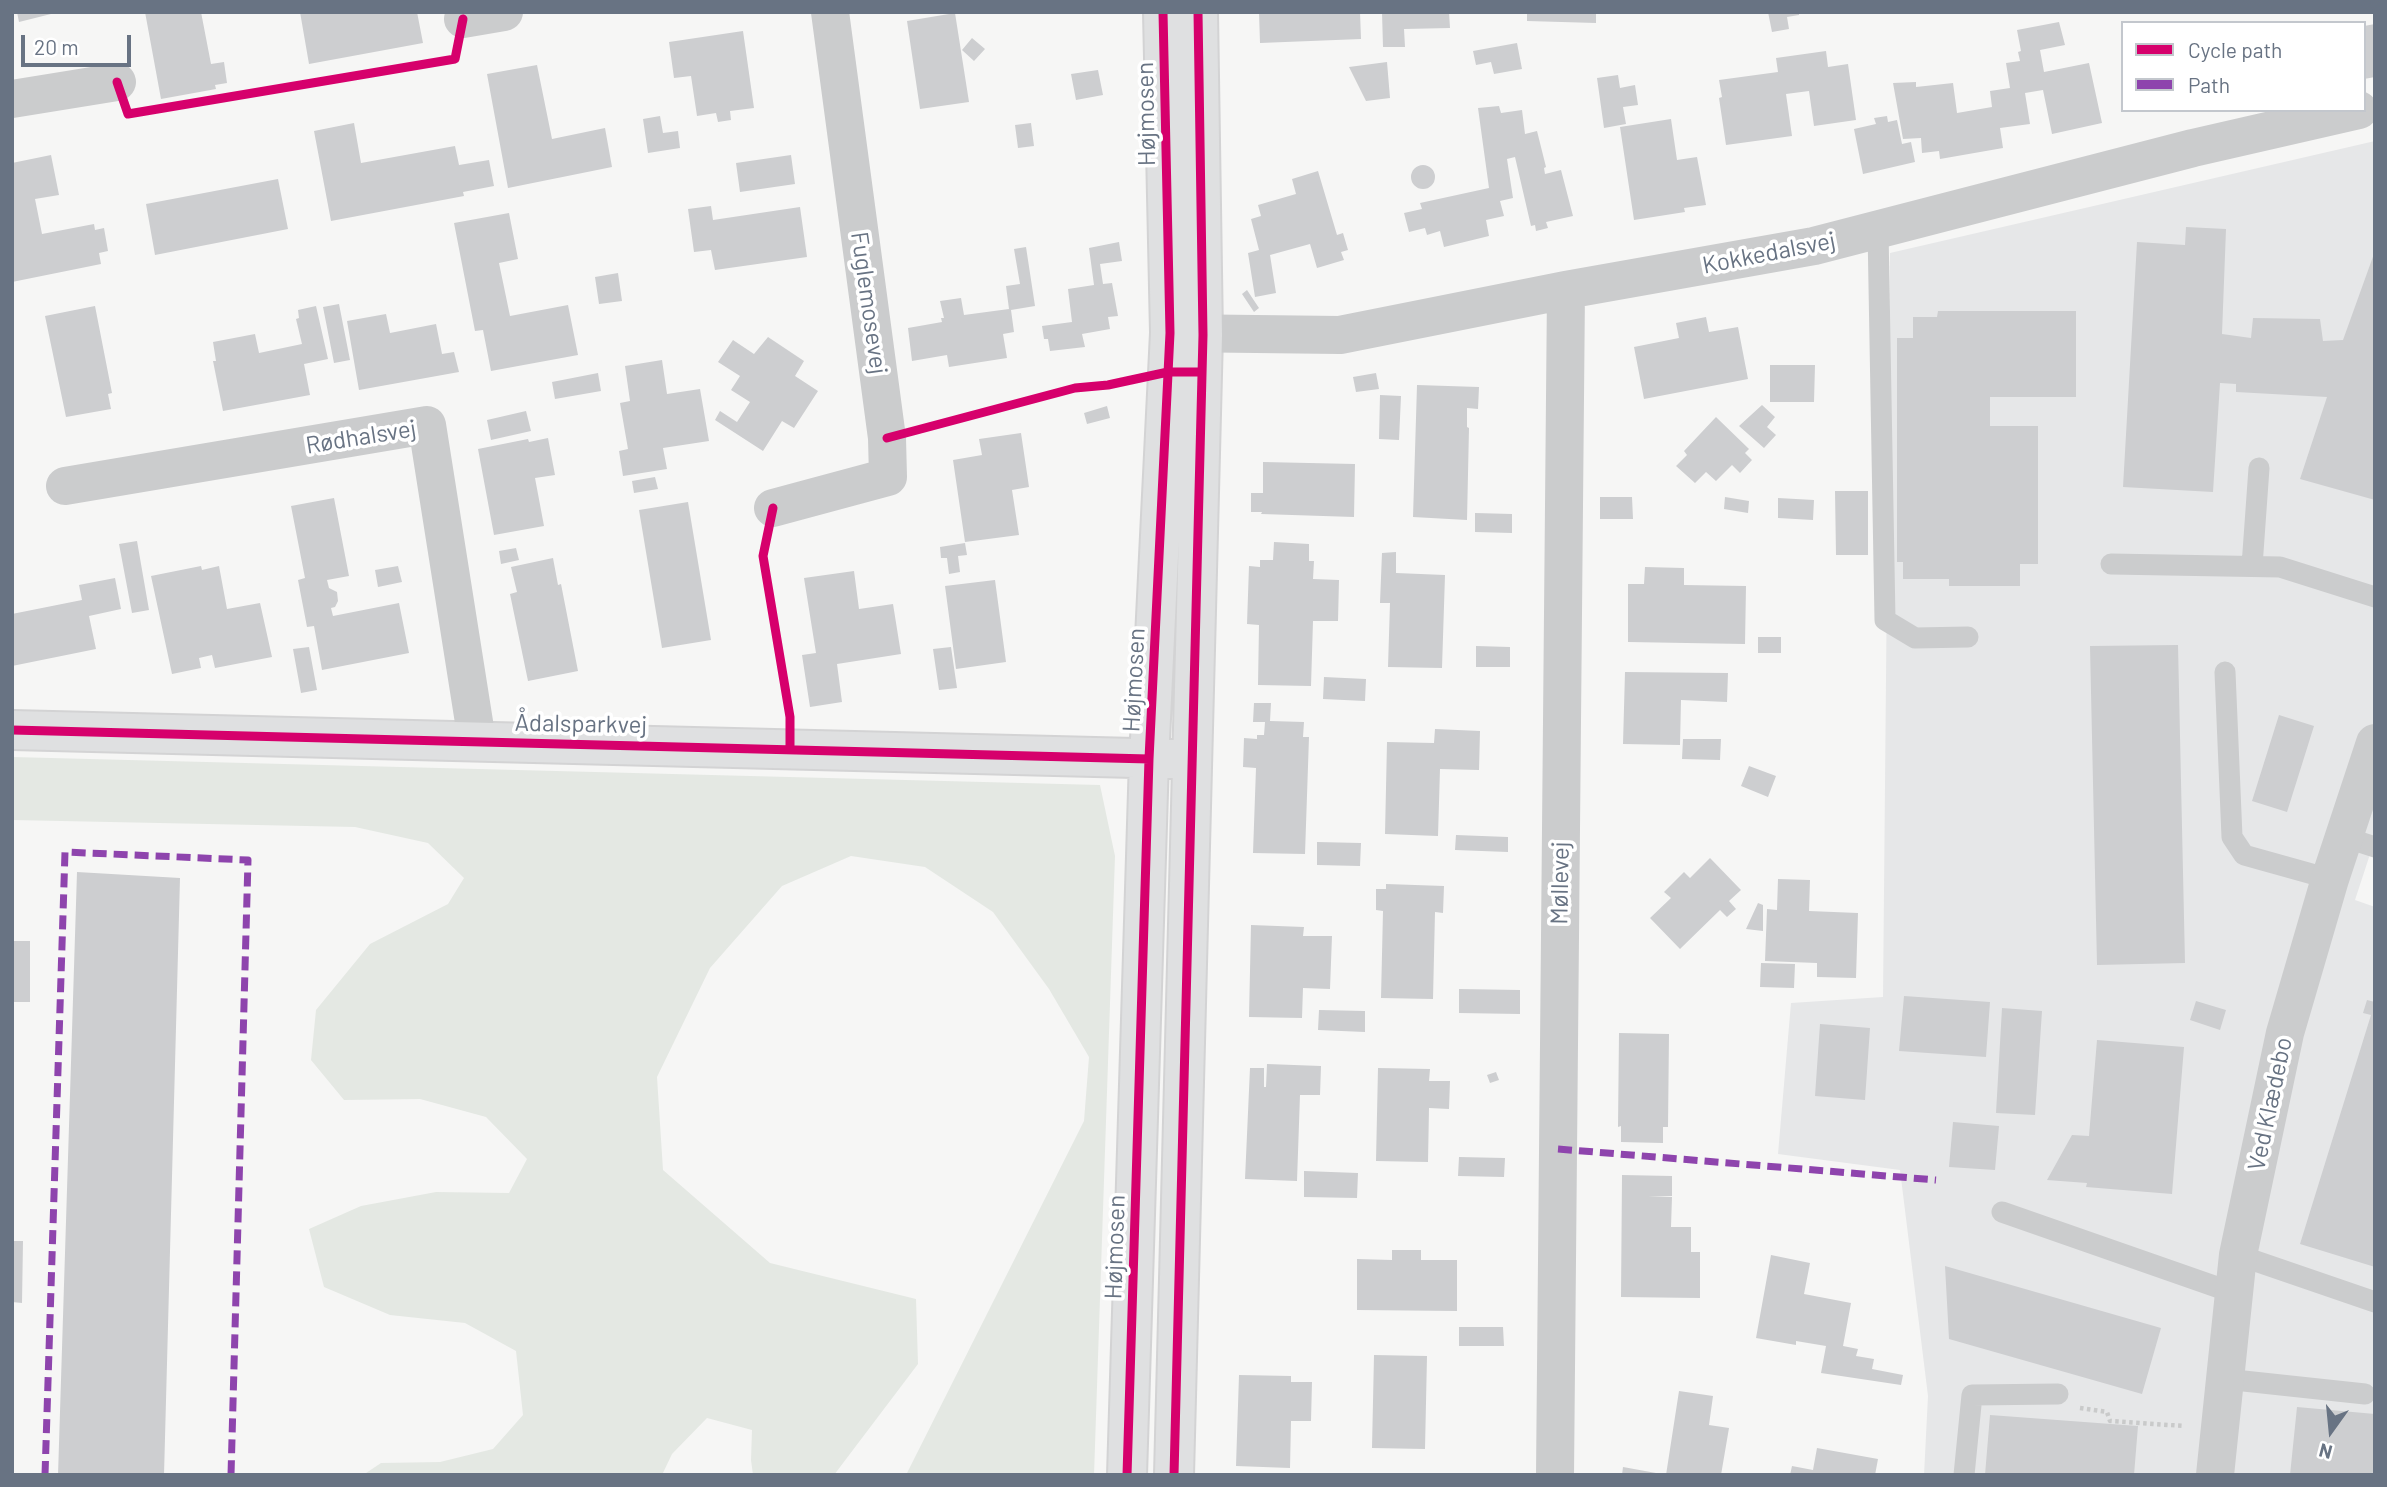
<!DOCTYPE html>
<meta charset="utf-8">
<style>
body{margin:0}
#map{position:relative;width:2387px;height:1487px;overflow:hidden;background:#f6f6f5;font-family:Barlow,sans-serif}
canvas{display:block}
.frame{position:absolute;inset:0;border:14px solid #687383;pointer-events:none}
.legend{position:absolute;left:2121px;top:21px;width:245px;height:91px;box-sizing:border-box;background:#fff;border:2px solid #c3c7cd;margin:0;padding:9px 12px;list-style:none;font-size:21px;color:#687383}
.legend li{display:flex;align-items:center;gap:14px;height:35px}
.legend b{width:35px;border:2px solid #c3c7cd}
.north{position:absolute;left:2296px;top:1396px;width:70px;height:70px;-webkit-text-stroke:5px #fff;paint-order:stroke;rotate:195deg;font-size:19px;font-weight:700;line-height:28px;text-align:center;color:#687383}
.north::after{content:'';display:block;margin:auto;width:24px;height:32px;background:#687383;clip-path:polygon(50% 0,100% 100%,50% 72%,0 100%)}
.scale{position:absolute;left:21px;top:35px;width:110px;height:32px;box-sizing:border-box;border:4px solid #687383;border-top:0;padding-left:9px;font-size:21px;line-height:24px;white-space:nowrap;color:#687383;-webkit-text-stroke:5px #fff;paint-order:stroke}
</style>
<div id="map">
<canvas width="2387" height="1487"></canvas>
<div class="frame"></div>
<ul class="legend">
<li><b style="height:9px;background:#d6006c"></b>Cycle path</li>
<li><b style="height:9px;background:#8e44ad"></b>Path</li>
</ul>
<div class="north">N</div>
<div class="scale">20 m</div>
</div>
<script>
const ctx = document.querySelector('canvas').getContext('2d');
ctx.lineJoin = 'round';
function fillPath(path, color) { ctx.fillStyle = color; ctx.fill(path, 'evenodd'); }
function trace(path, color, width, dash) { ctx.strokeStyle = color; ctx.lineWidth = width; ctx.lineCap = dash ? 'butt' : 'round'; ctx.setLineDash(dash || []); ctx.stroke(path); }
function drawText(font, color, halo, rows, align = 'center') {
  ctx.font = font + ' Barlow,sans-serif'; ctx.lineWidth = 7; ctx.setLineDash([]); ctx.textBaseline = 'middle'; ctx.strokeStyle = halo; ctx.fillStyle = color; for (const [text, x, y, turn = 0] of rows) {
    ctx.save(); ctx.translate(x, y); ctx.rotate((+turn || 0) * Math.PI / 180); ctx.textAlign = isNaN(turn) ? turn : align; if (halo) ctx.strokeText(text, 0, 0); ctx.fillText(text, 0, 0); ctx.restore();
  }
}
fillPath(new Path2D(`
 M2375,141V839L2355,900L2375,907V1475H1924L1928,1396L1900,1170L1778,1154L1791,1003L1883,997L1890,253Z`), '#e6e7e8');
fillPath(new Path2D(`
 M12,757L1100,785L1115,856L1094,1475H906L1084,1121L1089,1057L1049,989L993,912L925,867L851,856L782,886L710,968L657,1077L663,1170L770,1263L916,1299L918,1364L834,1475H753L751,1460L752,1430L707,1418L672,1454L662,1475H363L381,1463L440,1462L493,1449L523,1415L516,1351L465,1323L390,1315L324,1287L309,1229L361,1206L436,1192L509,1193L527,1159L486,1117L420,1099L344,1100L311,1060L316,1010L370,944L448,904L464,878L428,843L355,827L12,820Z`), '#e4e8e3');
fillPath(new Path2D(`
 M17,12H55V13L19,22Z
 M145,12H201L211,64L224,62L227,83L215,85L216,89L161,99Z
 M300,12H417L423,43L309,64Z
 M1259,12H1360L1361,39L1260,43Z
 M1382,12H1449L1450,28L1404,29L1405,47H1383Z
 M1527,12H1596V23L1527,21Z
 M1768,12H1799V15L1787,17L1789,29L1772,32Z
 M955,13L969,102L920,109L907,21Z
 M2059,22L2065,45L2040,50L2044,72L2089,63L2102,123L2052,134L2043,90L2025,93L2030,124L2000,128L2003,148L1940,159L1939,151L1922,153L1921,138L1903,139L1893,83L1916,82V87L1953,83L1957,113L1992,107L1990,91L2010,88L2006,63L2020,61L2018,52L2021,51L2017,30Z
 M2375,24V77L2364,79V26Z
 M743,31L754,108L730,111L731,120L718,122L716,113L697,116L691,76L674,78L669,42Z
 M972,38L985,49L974,61L962,50Z
 M1517,43L1522,69L1494,74L1491,62L1476,65L1473,51Z
 M1826,51L1828,67L1848,64L1856,120L1814,126L1809,91L1786,94L1792,136L1726,145L1719,98L1722,97L1719,80L1778,72L1776,58Z
 M1387,62L1390,98L1366,101L1349,67Z
 M537,65L552,139L605,128L612,167L508,188L487,74Z
 M1098,70L1103,95L1076,100L1071,74Z
 M1618,75L1620,88L1635,85L1638,105L1623,107L1626,124L1604,128L1597,78Z
 M1499,106L1501,113L1522,110L1525,134L1537,131L1546,167L1544,168L1545,174L1561,170L1573,216L1546,222L1548,228L1536,231L1535,225L1531,226L1515,157L1507,159L1513,198L1500,201L1504,216L1486,220L1489,236L1444,247L1440,231L1427,235L1425,228L1409,232L1404,213L1422,209L1420,203L1489,188L1478,108Z
 M660,116L663,133L678,131L680,148L648,153L643,119Z
 M1887,116L1888,122L1897,120L1902,144L1911,142L1915,162L1863,174L1854,129L1876,124L1874,118Z
 M1671,119L1677,160L1697,157L1706,205L1684,208L1685,212L1634,220L1620,127Z
 M354,123L361,163L455,146L459,165L489,160L494,186L463,192L464,196L331,221L314,131Z
 M1031,123L1034,146L1018,148L1015,125Z
 M51,155L59,195L35,199L42,234L94,224L95,230L104,228L108,251L99,253L101,264L12,282V163Z
 M791,155L795,184L740,192L736,163Z
 M1411 177a12 12 0 1 1 24 0a12 12 0 1 1-24 0Z
 M1318,171L1337,235L1343,233L1348,250L1341,252L1344,260L1317,268L1310,244L1270,255L1276,293L1255,297L1248,253L1259,250L1251,219L1261,216L1258,205L1296,194L1292,179Z
 M278,179L288,229L155,255L146,204Z
 M711,206L713,220L800,207L807,257L715,270L711,250L694,252L688,209Z
 M509,213L518,259L499,263L510,316L568,305L578,355L491,371L483,330L475,331L454,223Z
 M2186,227L2226,229L2222,334L2251,338L2253,318L2320,319L2323,341L2343,340L2375,251V500L2300,479L2327,397L2236,392V384L2220,383L2213,492L2123,487L2137,242L2185,245Z
 M1119,242L1122,261L1100,264L1103,284L1112,283L1118,316L1108,317L1110,329L1082,334L1085,347L1050,351L1048,339H1044L1042,326L1072,322L1068,289L1094,285L1089,248Z
 M1026,247L1035,306L1011,310L1014,332L1003,334L1007,358L949,367L947,355L912,361L908,328L942,322L941,318H944L940,301L961,298L964,315L1009,309L1006,286L1020,284L1014,249Z
 M618,273L622,301L599,304L595,277Z
 M1247,290L1259,308L1254,312L1242,294Z
 M339,304L350,360L334,363L323,307Z
 M95,306L112,393L108,394L111,409L66,417L45,316Z
 M316,306L328,359L304,364L310,395L223,411L213,361H216L213,342L255,334L259,353L302,344L296,319L299,318L298,310Z
 M1938,311H2076V397H1990V426H2038V564H2020V586H1949V579H1903V562H1897V338H1913V317H1937Z
 M386,314L390,333L436,324L442,354L454,352L459,372L359,390L347,321Z
 M1706,317L1709,332L1738,327L1748,379L1644,399L1634,347L1679,338L1676,323Z
 M768,337L804,361L795,376L818,391L794,428L782,421L763,451L715,420L720,411L737,422L750,402L731,390L740,376L718,362L733,340L754,354Z
 M662,360L667,394L700,389L709,441L663,448L667,469L623,476L619,451L628,449L620,403L630,401L625,366Z
 M1770,365H1815L1814,402H1770Z
 M598,373L601,391L555,399L552,382Z
 M1376,373L1379,389L1356,392L1353,377Z
 M1417,385L1479,387L1478,409L1467,408V427L1469,428L1467,520L1413,517Z
 M1380,395L1401,396L1399,440L1379,439Z
 M1762,405L1775,417L1767,427L1776,435L1764,448L1739,426Z
 M1107,406L1110,418L1087,424L1084,413Z
 M526,411L531,431L491,440L487,420Z
 M1716,417L1749,449L1745,453L1752,460L1740,473L1732,465L1716,481L1706,472L1695,483L1676,466L1687,455L1684,451Z
 M1021,433L1029,487L1012,490L1019,535L965,542L953,460L982,455L979,439Z
 M548,438L555,475L535,478L544,526L494,535L478,449L528,439L529,442Z
 M1263,462L1355,464L1354,517L1261,514L1262,512H1251V493H1263Z
 M655,477L658,489L634,493L632,481Z
 M1835,491H1868V555H1836Z
 M1600,497H1632L1633,519H1600Z
 M1725,497L1749,501L1748,513L1724,509Z
 M334,498L349,576L327,580L329,588L337,592L338,601L335,607L331,608L333,616L399,603L409,653L322,670L314,626L307,627L298,580L305,578L291,506Z
 M1778,498L1814,500L1813,520L1778,518Z
 M688,502L711,640L662,648L639,510Z
 M1475,513L1512,514V533L1475,532Z
 M137,541L149,610L132,613L119,544Z
 M1274,542L1309,544V561H1314L1313,579L1339,580L1338,621H1313L1311,686L1258,685L1259,625L1247,624L1249,566L1260,567V560H1273Z
 M965,543L967,555L958,556L960,572L949,574L947,558H941L940,547Z
 M516,548L519,560L501,564L499,551Z
 M1396,552V573L1445,575L1442,668L1388,667L1390,603H1380L1382,553Z
 M553,558L558,585L561,584L578,671L528,681L510,594L517,592L511,567Z
 M201,566L202,570L219,566L227,609L260,603L272,657L215,668L212,655L199,658L201,668L172,674L151,576Z
 M398,566L402,582L378,587L375,570Z
 M1645,567L1684,568V585L1746,586L1745,644L1628,642V584H1644Z
 M854,571L859,609L893,604L901,654L837,664L842,702L810,707L802,655L816,653L804,578Z
 M115,578L121,609L89,616L96,649L12,666V614L82,600L79,585Z
 M995,580L1006,662L956,669L945,586Z
 M1758,637H1781V653H1758Z
 M2178,645L2185,963L2097,965L2090,646Z
 M1476,646L1510,647V667H1476Z
 M309,647L317,690L301,693L293,649Z
 M951,647L957,688L939,690L933,649Z
 M1625,672L1728,673L1727,702L1681,700L1680,745L1623,744Z
 M1324,677L1366,679L1365,701L1323,699Z
 M1254,703H1271L1270,721L1304,722L1303,737H1309L1305,854L1253,853L1256,768L1243,767L1244,738L1257,739V735H1264L1265,722H1253Z
 M2279,715L2314,726L2287,812L2252,801Z
 M1435,729L1480,731L1479,770L1440,769L1438,836L1385,834L1387,742L1434,743Z
 M1683,739H1721L1720,760L1682,759Z
 M1749,766L1776,776L1768,797L1741,786Z
 M1456,835L1508,837V852L1455,850Z
 M1317,842L1361,843L1360,866L1317,865Z
 M1710,858L1741,890L1729,901L1736,909L1727,917L1720,910L1680,949L1650,918L1671,898L1664,892L1684,872L1690,878Z
 M77,872L180,878L164,1475H58Z
 M1778,879L1810,880L1809,911L1858,913L1856,978L1817,977V963L1765,961L1767,909L1777,910Z
 M1386,884L1444,886L1443,913L1435,912L1433,999L1381,998L1383,911L1376,910V889H1386Z
 M1758,903L1763,905V931L1746,929Z
 M1251,925L1304,927L1303,936H1332L1330,989L1303,988L1302,1018L1249,1017Z
 M12,941H30V1002H12Z
 M1761,963L1795,964L1794,988L1760,987Z
 M1459,989L1520,990V1014L1459,1013Z
 M1904,996L1990,1002L1986,1057L1899,1051Z
 M2367,1000L2375,1002V1267L2300,1244L2371,1015L2363,1013Z
 M2196,1001L2226,1010L2220,1030L2190,1020Z
 M2002,1008L2042,1011L2035,1115L1996,1113Z
 M1319,1010L1365,1011V1032L1318,1030Z
 M1820,1024L1870,1028L1865,1100L1815,1096Z
 M1619,1033L1669,1034L1668,1127H1663V1143L1621,1142V1126L1618,1127Z
 M2097,1040L2184,1047L2172,1194L2086,1187L2087,1183L2047,1180L2072,1135L2089,1136Z
 M1267,1064L1321,1066L1320,1095H1300L1297,1181L1245,1179L1250,1068H1264V1087H1266Z
 M1378,1068L1430,1069L1429,1081H1450L1449,1109L1429,1108L1428,1162L1376,1161Z
 M1496,1072L1499,1080L1490,1083L1487,1075Z
 M1953,1122L1999,1126L1995,1170L1949,1167Z
 M1459,1157L1505,1158L1504,1177L1458,1176Z
 M1304,1171L1358,1173L1357,1198L1304,1197Z
 M1622,1175L1672,1176V1196L1648,1197H1672L1671,1227H1691V1252H1700V1298L1621,1297Z
 M12,1241H23L22,1303L12,1302Z
 M1392,1250H1421V1260H1457V1311L1357,1310V1259L1392,1260Z
 M1771,1255L1810,1263L1804,1294L1851,1303L1843,1346L1858,1349L1856,1356L1874,1359L1872,1369L1903,1375L1901,1385L1821,1373L1826,1346L1796,1341V1345L1756,1338Z
 M1945,1266L2161,1328L2142,1394L1949,1339Z
 M1459,1327H1503L1504,1346H1459Z
 M1374,1355L1427,1356L1425,1449L1372,1448Z
 M1239,1375L1291,1376V1382H1312L1311,1421H1291L1290,1468L1236,1466Z
 M1679,1391L1713,1396L1709,1425L1729,1428L1721,1475H1666Z
 M2297,1407L2375,1414V1475H2290Z
 M1990,1415L2138,1426L2134,1475H1985Z
 M1817,1448L1878,1459L1875,1475H1790L1792,1466L1813,1470Z
 M1623,1467L1656,1473L1655,1475H1622Z`), '#cdced0');
const secondary = new Path2D(`
 M12,730L1175,759
 M1127,1475L1149,759L1170,333L1163,12
 M1174,1475L1203,335L1198,12`);
trace(secondary, '#d3d3d4', 42);
trace(new Path2D(`
 M2080,1408L2107,1412L2110,1421L2184,1426`), '#c9caca', 4.5, [3.5, 3.5]);
trace(new Path2D(`
 M1878,230L1885,620L1915,638L1968,637
 M2111,564L2280,567L2375,597
 M2252,566L2259,468
 M2225,672L2232,837L2244,855L2330,879
 M2344,837L2375,847
 M2002,1212L2234,1293
 M2238,1255L2375,1302
 M2225,1379L2365,1394
 M1964,1475L1972,1395L2058,1394`), '#cbcccd', 21);
trace(new Path2D(`
 M463,19L504,12
 M12,99L117,82
 M1172,333L1340,335L1566,290L1814,246L2193,148L2359,110
 M65,486L427,425L477,741
 M773,508L888,477L887,438L830,12
 M1555,1475L1566,290
 M2215,1475L2238,1255L2285,1033L2330,879L2375,743`), '#cbcccd', 38);
trace(secondary, '#dfe0e1', 38);
trace(new Path2D(`
 M1558,1149L1936,1180
 M45,1475L65,852L248,860L231,1475`), '#8e44ad', 7, [14, 7]);
trace(new Path2D(`
 M117,82L128,114L455,59L463,19
 M887,438L1075,388L1108,385L1168,372H1202
 M773,508L763,556L790,717V749
 M12,730L1149,759
 M1127,1475L1149,759L1170,333L1163,12
 M1174,1475L1203,335L1198,12`), '#d6006c', 9);
drawText('24px', '#687383', '#fff', [
 ["Højmosen",1146,114,-91],
 ["Kokkedalsvej",1769,253,-11],
 ["Fuglemosevej",869,303,82],
 ["Rødhalsvej",361,437,-9],
 ["Højmosen",1134,680,-87],
 ["Ådalsparkvej",581,724,1],
 ["Møllevej",1560,883,-89],
 ["Ved Klædebo",2270,1104,-78],
 ["Højmosen",1115,1247,-88]
]);
</script>
